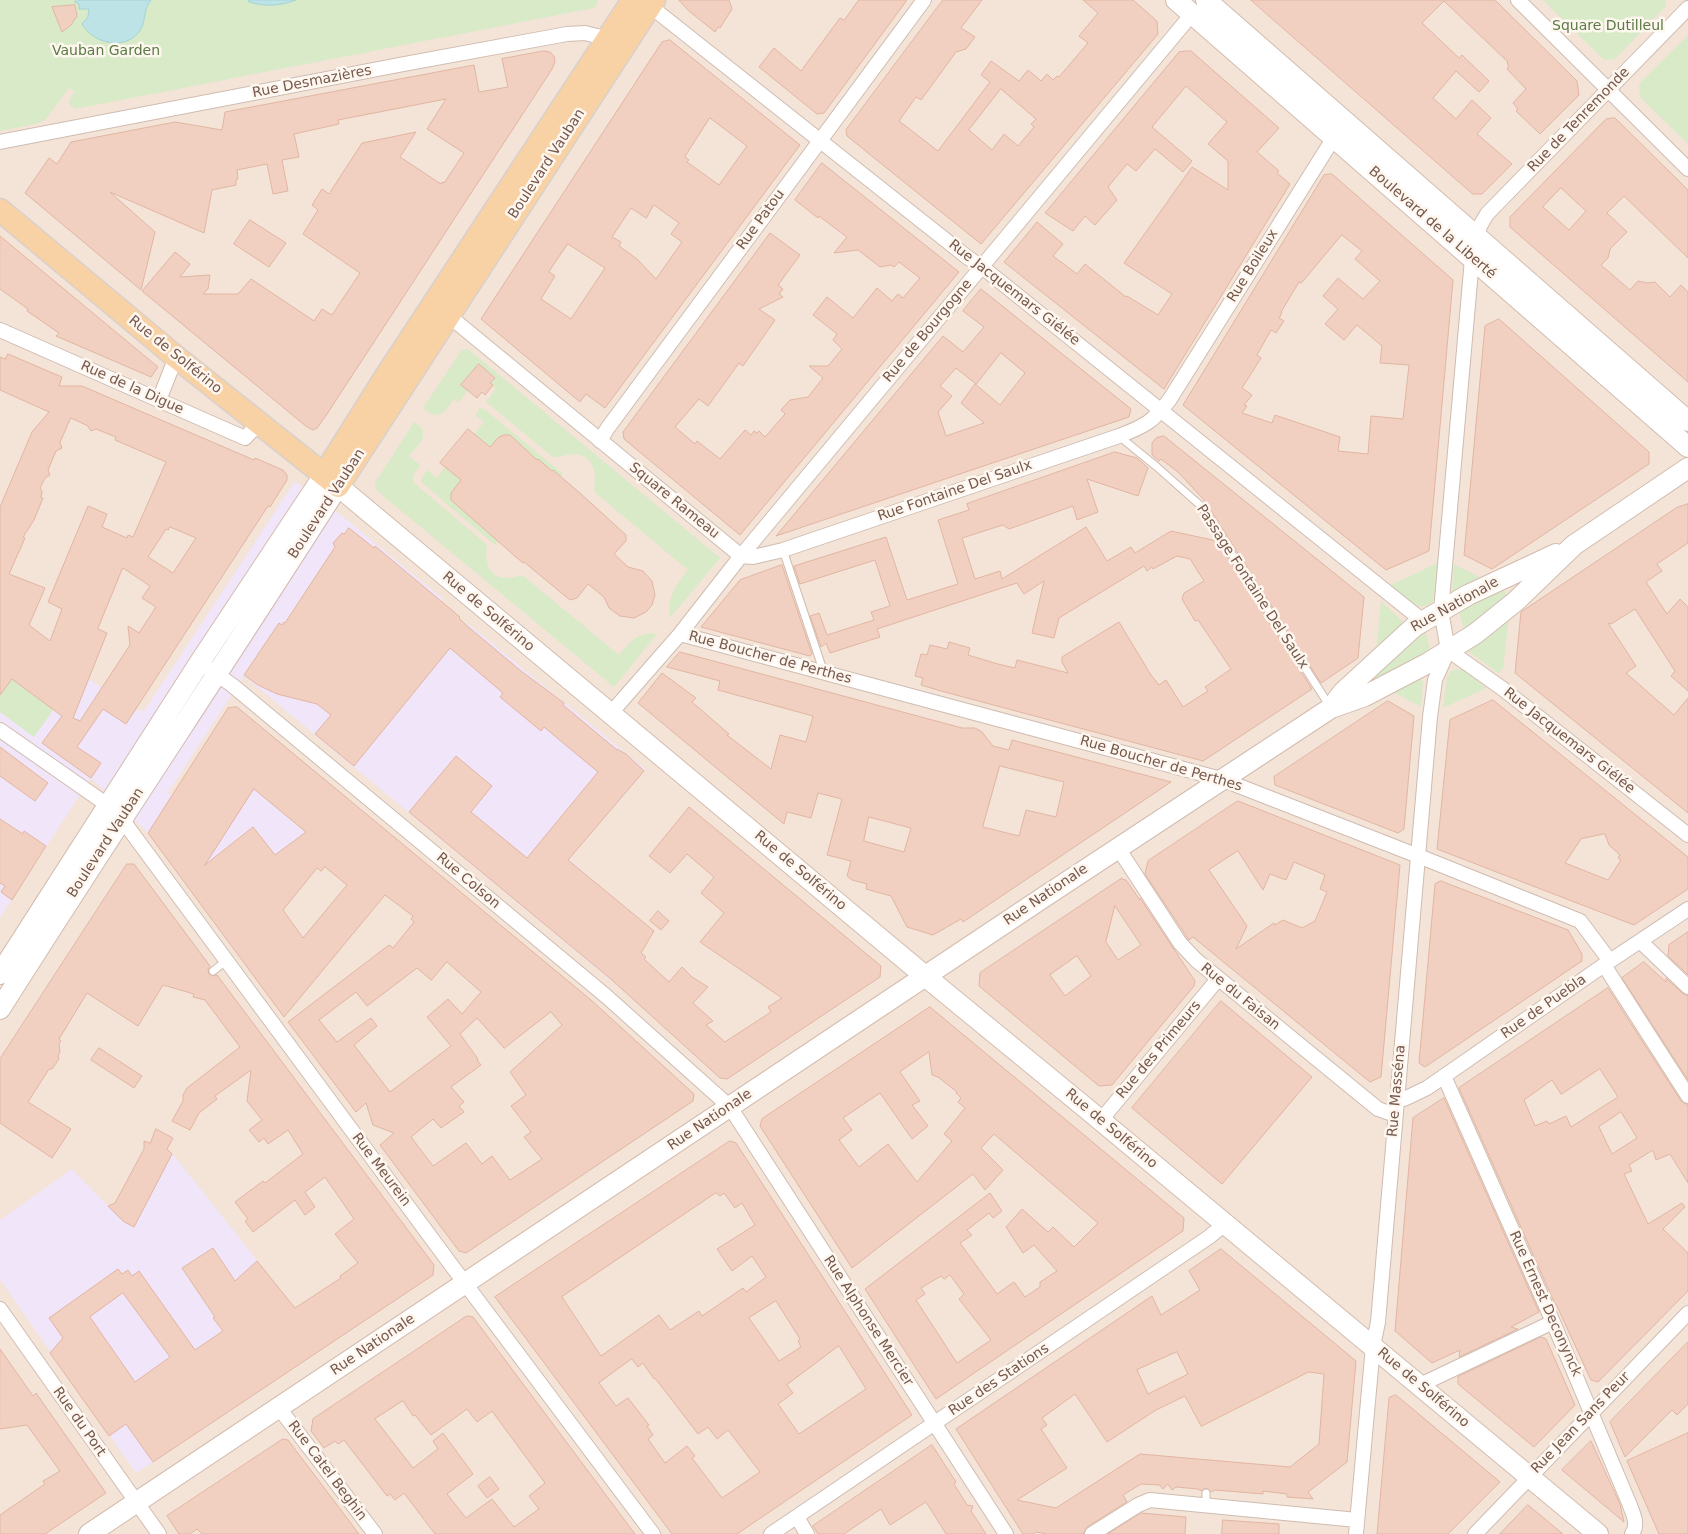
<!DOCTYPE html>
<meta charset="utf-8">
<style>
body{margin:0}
canvas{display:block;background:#fcf3e9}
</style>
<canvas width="1688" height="1534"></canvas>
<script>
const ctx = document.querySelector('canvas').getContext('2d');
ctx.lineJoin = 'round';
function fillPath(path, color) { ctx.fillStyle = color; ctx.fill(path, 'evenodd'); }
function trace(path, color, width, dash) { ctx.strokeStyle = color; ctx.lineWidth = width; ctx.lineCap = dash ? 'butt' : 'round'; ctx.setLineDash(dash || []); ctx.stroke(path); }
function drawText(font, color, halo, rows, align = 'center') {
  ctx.font = font + ' "DejaVu Sans",sans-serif'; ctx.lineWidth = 5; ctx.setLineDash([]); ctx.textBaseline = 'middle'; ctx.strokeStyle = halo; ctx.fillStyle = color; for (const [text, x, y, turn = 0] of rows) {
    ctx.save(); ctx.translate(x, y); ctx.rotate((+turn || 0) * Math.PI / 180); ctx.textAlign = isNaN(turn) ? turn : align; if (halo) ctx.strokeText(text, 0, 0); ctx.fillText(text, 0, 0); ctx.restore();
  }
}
fillPath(new Path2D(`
 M0,0H1688V1534H0Z`), '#f3e4d7');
fillPath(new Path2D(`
 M295,481L346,519L443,599L441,602L460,617L459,618L466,625L471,626L645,769L625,795L597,824L569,859L615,899L639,956L612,981L244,676L168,793L227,830L254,789L330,853L283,910L295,926L247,968L148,833L91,778L0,918V604L71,656L80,673L135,710L144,711Z
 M160,1148L170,1152L176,1158L272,1279L213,1318L266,1387L136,1473L0,1280V1220L72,1169L123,1221Z`), '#f0e5f9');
fillPath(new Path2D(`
 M0,0H599L594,8L75,109L69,104V100L75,92L69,88L46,119L36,124L0,131Z
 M1543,0H1666V6L1615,59L1604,60Z
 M1688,35V144L1640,97L1639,84Z
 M468,349L720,558L670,618C667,595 676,586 688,570L597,494L594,490C597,473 594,455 573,454C565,454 560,458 553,457L486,402L496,389L490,383L494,377L479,364L461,385L468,390L459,402L454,399L445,411L439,415L432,414L423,408L462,350Z
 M480,408L484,409L563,474L561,476H559L553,470L551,472L509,435L500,436L488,451L474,434L484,422L475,415Z
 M414,422C433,434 419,443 409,456L420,465L414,474L413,482L487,545C483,573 496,583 522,575L619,655C630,642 638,631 657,634L614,687L375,489V483Z
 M445,467L465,479L497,537L495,539L498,541L495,545L421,482V479L427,470L437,478Z
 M1438,563C1437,572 1438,592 1434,599C1423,619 1400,593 1391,585Z
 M1454,564L1485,580L1452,593Z
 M1501,586L1510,599L1464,629L1459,612Z
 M1381,601L1401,620L1403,625L1376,652Z
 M1509,617L1503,668L1498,673L1468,651L1471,646Z
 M1422,629L1426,633L1431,654L1367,691L1362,683Z
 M1457,669L1463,670L1486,688L1443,708L1447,678L1451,671Z
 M1417,678L1421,679L1423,682L1421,707L1393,692Z
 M12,679L54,709L34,737L0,712V695Z`), '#d8eac7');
const water = new Path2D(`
 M77,0H151C143,10 146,19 141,29C127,52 93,44 82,24L88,17L89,9H79V4L75,2Z
 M249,0H296C280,6 265,7 249,2Z`);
fillPath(water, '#bde3e6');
trace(water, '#a4d3d7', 1);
const building = new Path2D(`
 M679,0H729L732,9L720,28L718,27L715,32L689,11Z
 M859,0H907L824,113L817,114L759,67L774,48L801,71L840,18L844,20Z
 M943,0H982L961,28L975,37L966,49L956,52L921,100L916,97L899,121L938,151L990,82L981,75L991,61L1019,81L1028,70L1041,81L1047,74L1053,80L1057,76L1059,77L1088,43L1079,36L1098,13L1083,0H1133L1157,21L1158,34L981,244L847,136L846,130ZM1001,89L1036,119L1031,124L1034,127L1018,146L1004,134L992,150L969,130Z
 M1251,0H1495L1577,81L1579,95L1540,134L1516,111L1518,109L1513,103L1526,89L1507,69L1509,66L1507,63L1508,62L1444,1L1422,23L1459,58L1462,55L1489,81L1479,92L1456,71L1433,98L1456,119L1472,100L1491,118L1477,134L1512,164L1482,194H1473Z
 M75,5L77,16L71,25L62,32L52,7Z
 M670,40L800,145L605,408L586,394L580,402L481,319L662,42ZM710,118L747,146L719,185L687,162L689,160L685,157ZM654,205L679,223L671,234L682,242L656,279L637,259L619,246L621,242L612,237L631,208L646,218ZM568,244L605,268L571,319L541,299L555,276L549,272Z
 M544,51L550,52L554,56L555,62L552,69L327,414L317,428L313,430L307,427L142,291L175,252L190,264L180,277L210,275L208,289L203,294H238L251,279L314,321L322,309L332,315L360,273L303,234L318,210L312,205L322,189L329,194L362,143L416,132L400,157L441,184L442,182L444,183L464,153L427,129L446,99L338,120L339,124L294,134L299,157L282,160L288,191L273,194L267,164L237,170L238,179H236V185L212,190L204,233L110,192L155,232L141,290L25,193L49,158L57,164L71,142L175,122L222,130L225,112L474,65L479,92L508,87L502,59Z
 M1191,51L1279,128L1257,152L1279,171L1277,173L1290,184L1164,389L1004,262L1037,222L1063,244L1053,256L1077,274L1085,264L1126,297L1127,296L1158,315L1172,294L1124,263L1192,167L1228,190V161L1208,144L1227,122L1186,86L1152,127L1192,161L1183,172L1155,149L1136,171L1127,164L1108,187L1117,200L1095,225L1085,216L1073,231L1045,213L1179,52Z
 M1615,118L1688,190V258L1624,196L1607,213L1627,232L1610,249L1608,258L1601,265L1630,290L1638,281L1647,283L1655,282L1670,297L1681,285L1688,292V382L1510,227V217L1606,119ZM1561,188L1586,211L1569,230L1543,207Z
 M822,163L959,272L740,535L624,439L623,432L770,233L800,255L778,285L783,289L779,294L783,297L759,309L775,320L743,366L739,363L708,406L699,399L675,427L695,444L697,441L720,459L745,430L751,435L754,431L757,433L759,431L765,437L785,414L781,410L790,400L808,397L823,378L809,366H828L842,349L833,340L837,334L813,315L827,297L853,318L877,288L892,301L898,294L903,298L920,278L899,262L894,267L891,265L880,267L858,250L834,253L847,237L819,216L818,218L795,200Z
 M1332,174L1453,280L1429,551L1386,570L1183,405L1324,175ZM1342,235L1362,251L1355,259L1380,281L1363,299L1338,278L1323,296L1338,309L1325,324L1344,340L1357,325L1382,346L1380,363L1409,365L1403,419L1371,416L1368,454L1338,451L1340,437L1275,415L1272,423L1242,413L1247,406L1244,405L1252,395L1242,388L1261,358L1257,355L1271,330L1276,333L1284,321L1279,318L1282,313L1281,312L1299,282L1301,283Z
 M250,220L286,243L269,267L234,244Z
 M0,236L158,367L151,377L56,336L59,333L27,311L28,309L0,289Z
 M981,289L1131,409L1129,417L776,536L943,336L963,352L984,327L963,311ZM1001,353L1025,373L1000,405L975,384L961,403L984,423L946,436L938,412L952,396L940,386L956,368L976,384Z
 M1499,319L1649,452V464L1492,569L1464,555L1485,326Z
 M8,354L62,377L59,386H82L254,460L255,458L283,470L287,475V480L270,507L268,506L126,724L103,709L77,747L101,763L91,778L42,743L62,716L12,679L0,695V507L32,432L49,412L0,390V357L5,359ZM71,418L88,426L91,431L96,429L116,437L115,440L166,462L133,537L128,535L127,538L102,527L107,514L88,506L48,602L62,609L50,641L29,625L45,588L9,574L25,538L23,537L34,520L43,498H41L42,491L40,488L45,478L50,475L48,470L56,451L62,448L60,443ZM170,527L196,538L173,573L148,557L166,529L168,530ZM123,568L150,586L142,598L156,607L139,633L128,626L130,645L80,721L73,718L107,633L98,629Z
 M479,364L495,378L490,383L493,385L485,395L482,392L477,398L461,385Z
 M468,429L490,447L499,437L504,435H510L537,460L538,459L552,471L553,470L581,494L626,535V541L614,554L628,567L643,571L652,581L655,595L652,605L646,612L634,618L620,616L609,608L604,597L588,584L577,598L570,600L524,562L523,563L516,557L451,500V493L461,480L440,463Z
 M1164,436L1364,597L1358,658L1321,683L1204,500L1179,473L1161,459L1159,461L1152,455V443L1156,438Z
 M1115,452L1137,458L1148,468L1138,496L1087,479L1098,512L1077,520L1073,506L1009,529L1003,525L962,538L975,579L1000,571L1002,579L1086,527L1107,561L1131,547L1135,553L1171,531L1217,541L1312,689L1203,761L941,691L921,685L923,678L915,676L921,654L927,655L930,645L947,649L949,642L970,648L968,655L998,664L1015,668L1017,660L1068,673L1062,662V657L1119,622L1151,675L1159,685L1166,680L1183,707L1208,691L1205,687L1231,669L1198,620L1195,621L1182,599L1184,593L1204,581L1190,559L1177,556L1153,569L1152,567L1147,571L1144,566L1059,618L1054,638L1032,633L1044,581L1024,594L1017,583L877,629L880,637L830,653L826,643L821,647L810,616L819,613L827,635L874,620L871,612L890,606L875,560L800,584L794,566L886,537L907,600L958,584L938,520L969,510L967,504Z
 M1688,504V543L1657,564L1662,571L1646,582L1667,614L1680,599L1688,607V691L1671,676L1675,671L1635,609L1611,624L1608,623L1636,666L1626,673L1674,715L1688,698V813L1515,673L1521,612L1676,508Z
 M349,528L374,548L375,546L460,617L459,618L466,625L521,671L564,703L563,705L617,750V749L626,754L644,771L568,860L654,931L641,953L646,957L644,959L669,982L682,967L692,977L708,987L693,1003L713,1021L706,1025L725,1042L771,1012L768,1007L782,998L700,942L724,913L701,893L714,877L687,854L670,873L649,856L689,807L881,966L880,977L727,1079L720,1078L612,980L409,812L456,756L492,786L471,812L527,858L598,772L544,727L541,731L500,697L503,693L450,648L354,766L315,734L331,715L317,704L277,694L258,685L244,675L279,623L282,625L284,622L285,623L335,547L333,543L342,533L344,534Z
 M782,565L812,654L810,656L701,627L740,580Z
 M680,652L962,728H975L982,732L993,746L1009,750L1012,740L1171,782L963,922L961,919L933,935L907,927L891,896L866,889L867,884L852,880L847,876L851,861L827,855L842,799L818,793L811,818L787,812L784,824L638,703L662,673L696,698L692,702L729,734L727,735L771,769L780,735L806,742L813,716L718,690L720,681L667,667ZM1000,766L1064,782L1056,817L1026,810L1019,836L983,827ZM869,817L911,828L904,852L864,841Z
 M1493,700L1688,857V889L1634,925L1437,849L1450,720ZM1605,834L1609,845L1620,855L1618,858L1621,860L1608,880L1565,863L1581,839Z
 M1388,701L1414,716L1404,829L1398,833L1275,785L1274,777Z
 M237,707L591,1000L694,1094L693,1101L466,1253L459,1251L380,1145L394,1133L373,1125L366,1103L356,1112L288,1022L389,945L393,948L414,922L411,919L413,916L385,895L284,1017L148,833L228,708ZM254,789L306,832L275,855L253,827L205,865ZM325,867L347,885L303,938L283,910L317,868L321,871ZM447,962L481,992L462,1014L448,999L427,1017L451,1046L390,1092L354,1045L377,1026L371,1018L337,1042L319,1020L356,992L367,1006L417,968L431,980ZM551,1012L562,1025L510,1072L526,1095L511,1106L531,1132L524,1137L542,1159L510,1180L492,1156L482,1164L466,1143L433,1166L411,1137L433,1119L441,1128L464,1112L459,1106L464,1102L451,1087L481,1065L477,1060L478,1059L460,1034L477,1018L504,1048Z
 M0,747L48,783L35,801L0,776Z
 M1238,801L1400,865L1381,1077L1370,1082L1193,937L1189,940L1145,874L1148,861ZM1238,851L1263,890L1270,874L1286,880L1294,862L1325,875L1320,889L1327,892L1315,921L1302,928L1283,920L1275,925L1274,923L1236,949L1247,926L1209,870Z
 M0,819L23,834L24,831L46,846L12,900L1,892L5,886L0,883Z
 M127,864H134L210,966L208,969L209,974L213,976L217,975L434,1265L433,1275L153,1462L126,1424L109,1436L50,1353L63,1338L49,1318L118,1269L122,1274L128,1270L132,1276L139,1271L195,1350L223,1331L213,1318L215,1317L182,1268L213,1248L235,1281L257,1261L295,1308L341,1278L340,1276L358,1263L335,1234L354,1219L325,1177L305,1192L315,1207L305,1215L295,1200L253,1232L245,1221L248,1219L235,1202L263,1181L265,1183L303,1154L288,1130L268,1144L264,1138L259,1142L249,1130L262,1120L247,1101L251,1070L215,1096L217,1099L199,1113L190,1130L172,1121L183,1101V1095L187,1088L240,1047L205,1000L193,997L194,994L163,985L138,1026L87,993L59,1039L61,1041L59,1044L60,1052L58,1056L59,1059L52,1069H49L28,1102L71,1129L52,1158L0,1123V1059ZM123,1293L170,1357L135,1382L90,1317Z
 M1122,878L1121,879L1126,880L1140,900V898L1195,981L1194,986L1112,1085L1099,1086L979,986L980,973ZM1115,906L1141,945L1118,960L1106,942ZM1077,956L1091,976L1065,996L1050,975Z
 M1441,881L1568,930L1582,954V961L1425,1067L1419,1063L1435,884Z
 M658,911L669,921L661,930L650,921Z
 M1688,932V975L1668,956L1669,945Z
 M1644,962L1666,982V978L1682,993L1688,996V1080L1622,978Z
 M1608,988L1681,1101L1688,1105V1183L1670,1154L1656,1160L1653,1150L1629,1165L1632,1171L1624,1174L1648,1224L1682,1203L1685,1207L1663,1229L1688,1253V1291L1598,1382L1591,1380L1556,1304H1555L1459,1088ZM1600,1069L1618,1097L1571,1127L1566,1116L1549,1124L1547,1121L1535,1126L1524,1100L1552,1080L1561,1094ZM1621,1112L1637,1138L1612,1154L1599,1127Z
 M1221,1001L1312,1077L1222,1184L1132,1108Z
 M930,1007L1184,1218L1183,1231L936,1399L865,1289L990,1193L1002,1211L993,1218L989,1213L967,1230L972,1235L960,1243L997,1294L1014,1282L1025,1297L1040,1287V1282L1057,1271L1034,1245L1023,1253L1006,1227L1022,1209L1048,1232L1053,1227L1074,1247L1098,1223L994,1134L981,1148L1003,1170L985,1190L973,1174L852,1268L760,1126L762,1119ZM929,1052L932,1075L938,1077L957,1092L956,1093L961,1098L958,1102L965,1108L944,1134L952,1141L917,1182L888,1144L859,1167L839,1140L852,1130L843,1118L880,1093L912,1139L928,1126L912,1105L920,1101L900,1072ZM950,1275L964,1294L959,1299L991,1340L957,1363L916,1300L925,1294L921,1288L941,1276L944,1279Z
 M99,1048L142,1076L134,1088L91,1060Z
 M1444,1098L1539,1312L1511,1327L1518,1329L1459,1357L1460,1350L1432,1363L1395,1331L1413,1118Z
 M156,1129L173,1138L167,1149L172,1154L134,1227L123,1221L108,1206L115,1203L144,1149V1141L150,1143Z
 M730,1141L736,1143L912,1415L737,1534H672L495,1297ZM716,1193L720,1196L724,1193L735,1208L742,1203L755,1225L717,1249L732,1271L752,1256L766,1277L746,1292L743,1288L702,1316L699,1311L670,1330L659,1315L601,1356L562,1297ZM776,1301L800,1339L798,1341L801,1347L779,1361L749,1318ZM839,1346L866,1389L799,1434L778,1404L793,1393L787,1385ZM632,1359L638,1367L643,1363L654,1379L655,1378L698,1434L708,1427L717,1439L728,1430L760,1472L722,1498L692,1458L695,1456L687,1446L665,1463L648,1439L653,1435L647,1426L649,1425L628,1398L616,1406L599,1383Z
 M1221,1249L1356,1361L1347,1462L1308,1492L1313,1499L1287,1497V1494L1263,1491V1494L1215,1490L1211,1492L1206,1488L1201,1491L1198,1489L1176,1487L1172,1490L1168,1484L1163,1489L1160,1485L1141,1484L1123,1495L1127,1502L1087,1527L1083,1534H1047L1036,1532L1034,1534H1023L956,1429L1152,1296L1161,1315L1200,1290L1189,1271ZM1177,1352L1188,1374L1148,1394L1137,1370ZM1309,1372L1324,1374L1319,1444L1290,1467L1140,1454L1056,1508L1017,1500L1067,1468L1041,1429L1047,1425L1042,1418L1075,1394L1107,1442L1156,1410L1185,1396L1201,1426Z
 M467,1316L473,1317L635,1534H435L404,1493L395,1500L390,1494L387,1496L344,1440L338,1444L335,1441L324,1448L311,1431L313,1419ZM403,1401L413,1416L415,1415L431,1435L467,1409L477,1422L492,1411L545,1483L529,1496L539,1509L514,1527L492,1499L466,1518L447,1494L473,1474L443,1433L433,1441L438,1449L413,1468L375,1419Z
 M1541,1337L1546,1339L1575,1405L1534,1447L1458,1384V1377Z
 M1688,1342V1404L1677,1415L1672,1410L1625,1457L1610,1422Z
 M0,1349L33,1396L36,1393L106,1493L45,1534H0V1515L45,1484L43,1481L60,1471L27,1425L0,1429Z
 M1396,1395L1500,1482L1448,1534H1377L1389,1398Z
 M1688,1433V1534H1659L1627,1461Z
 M283,1439L288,1440L359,1534H202L197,1529L190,1534H179L167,1516Z
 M1591,1441L1620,1504L1624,1522L1562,1470Z
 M932,1445L956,1482L954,1484L967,1505L973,1506L971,1511L986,1534H946L926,1502L890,1525L881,1509L844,1534H818L813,1526Z
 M490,1477L499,1489L487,1498L478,1486Z
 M1528,1505L1563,1534H1500Z
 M1141,1513L1186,1517L1185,1534H1108Z
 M1223,1520L1279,1524V1534H1222Z`);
fillPath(building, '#f1d0c1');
trace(building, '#e3b5a2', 1);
const lane = new Path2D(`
 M1119,436L1157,467L1201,506L1329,705
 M783,550L824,673
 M213,971L226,961
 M1206,1505V1493`);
const street = new Path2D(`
 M1518,0L1688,169
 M650,6L967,257L987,271L1423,621
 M0,142L404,64L567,34L585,33L613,40
 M449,316L741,556
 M0,330L245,438L259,423
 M159,400L176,357
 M600,441L607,429L924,0
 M741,556L753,557L783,550L1119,436C1145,426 1153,422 1170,399L1338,131
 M680,634L1221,779L1426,859L1580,921L1610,961
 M1448,650L1441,611L1472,259L1477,237L1480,226L1487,214L1688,8
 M1448,650L1503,689L1688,835
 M209,669L232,685L606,996L730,1107L1006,1534
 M611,713L680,634L741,556L1192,14
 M0,730L109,806L121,818L452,1266L653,1534
 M1118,848L1180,943L1196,960L1378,1109L1395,1115
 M1640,941L1688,987
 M1604,965L1688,1096
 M1444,1076L1553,1322L1629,1503C1633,1514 1639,1524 1632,1534
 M1397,1098L1404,1099L1427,1088L1604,965L1688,909
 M1101,1120L1218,979
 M0,1309L159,1534
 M1420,1385L1553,1322
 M279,1408L375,1534
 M797,1517L807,1534
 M771,1534L1209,1237L1225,1224
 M1092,1534L1138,1505L1150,1500L1357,1520
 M1356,1534L1373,1346L1378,1322L1430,717L1435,680L1448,651
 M1475,1534L1688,1313`);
const secondary = new Path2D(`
 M1176,0L1688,447
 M1206,0L1688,421
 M1331,708L1343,692L1415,626L1468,595L1556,554
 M0,974L200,662L324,475
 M0,1009C111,833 227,661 338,486L925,976L1087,1109L1598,1534
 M89,1534L1044,897L1331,708L1365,696L1428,663L1475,634L1516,601L1574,545L1688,468`);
const primary = new Path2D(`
 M0,210L176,357L338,486L654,0
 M324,475L385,378L633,0`);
trace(lane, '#d0bcb1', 9);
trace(street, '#d0bcb1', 16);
trace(secondary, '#d3bcaf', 22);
trace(primary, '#d9d0cd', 25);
trace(lane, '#fff', 7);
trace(street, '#fff', 14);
trace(secondary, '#fff', 20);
trace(primary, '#f8d2a4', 22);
drawText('14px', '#5a7b45', '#fef7ef', [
 ["Square Dutilleul",1608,26],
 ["Vauban Garden",106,51]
]);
drawText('14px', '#76584d', '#fef7ef', [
 ["Rue Desmazières",312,82,-11],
 ["Rue de Tenremonde",1579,120,-46],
 ["Boulevard Vauban",547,164,-57],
 ["Rue Patou",761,220,-54],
 ["Boulevard de la Liberté",1432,223,41],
 ["Rue Boileux",1253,266,-58],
 ["Rue Jacquemars Giélée",1014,293,38],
 ["Rue de Bourgogne",928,331,-50],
 ["Rue de Solférino",175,355,39],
 ["Rue de la Digue",132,388,24],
 ["Rue Fontaine Del Saulx",955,491,-19],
 ["Square Rameau",674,501,39],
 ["Boulevard Vauban",327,504,-57],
 ["Passage Fontaine Del Saulx",1252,587,57],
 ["Rue Nationale",1455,605,-29],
 ["Rue de Solférino",488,612,40],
 ["Rue Boucher de Perthes",770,658,15],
 ["Rue Jacquemars Giélée",1569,741,38],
 ["Rue Boucher de Perthes",1161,764,16],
 ["Boulevard Vauban",106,843,-57],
 ["Rue de Solférino",800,871,40],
 ["Rue Colson",468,881,40],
 ["Rue Nationale",1046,895,-34],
 ["Rue du Faisan",1240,997,39],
 ["Rue de Puebla",1544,1007,-35],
 ["Rue des Primeurs",1159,1050,-50],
 ["Rue Masséna",1397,1091,-85],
 ["Rue Nationale",710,1120,-34],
 ["Rue de Solférino",1111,1129,40],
 ["Rue Meurein",381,1170,53],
 ["Rue Ernest Deconynck",1545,1304,66],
 ["Rue Alphonse Mercier",868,1321,57],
 ["Rue Nationale",373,1345,-34],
 ["Rue des Stations",999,1380,-34],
 ["Rue de Solférino",1423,1388,40],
 ["Rue du Port",79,1422,55],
 ["Rue Jean Sans Peur",1581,1423,-46],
 ["Rue Catel Beghin",327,1471,53]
]);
</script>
